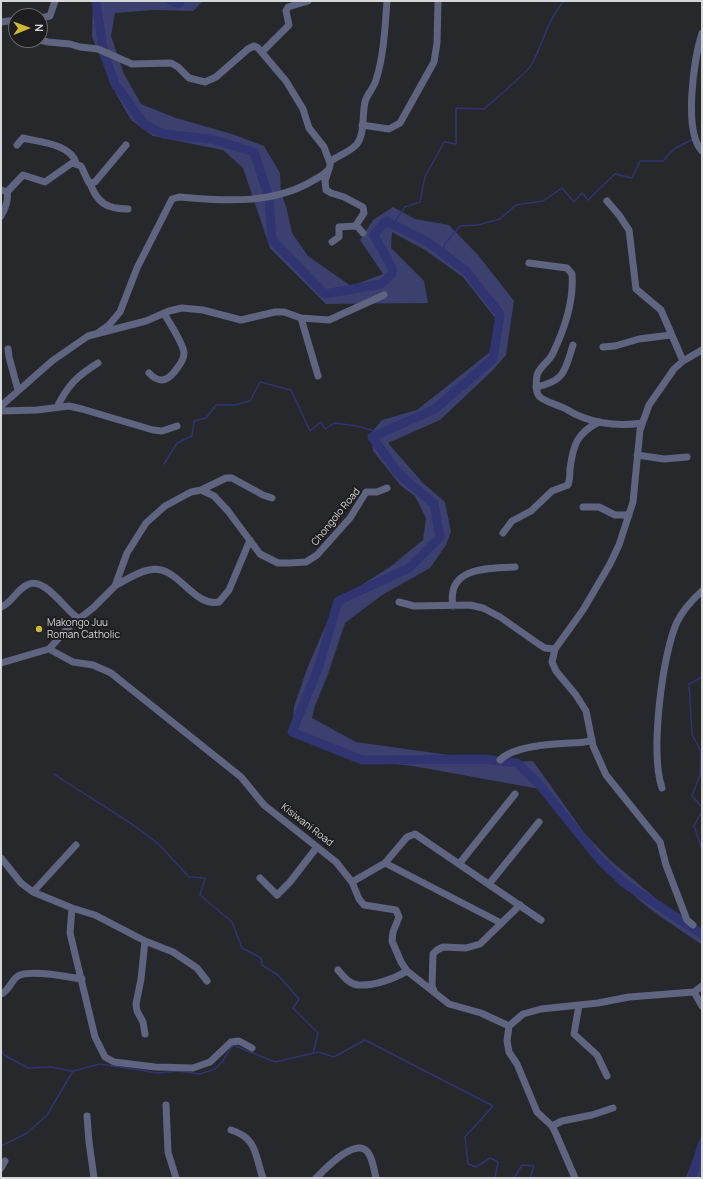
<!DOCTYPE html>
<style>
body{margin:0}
#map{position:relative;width:703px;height:1179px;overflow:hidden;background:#27282b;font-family:Manrope,sans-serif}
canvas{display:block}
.frame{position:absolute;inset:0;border:2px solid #d6d7d9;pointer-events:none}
.north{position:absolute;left:8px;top:8px;width:40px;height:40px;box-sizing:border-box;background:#1e1e21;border:1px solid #68686b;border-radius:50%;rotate:89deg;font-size:11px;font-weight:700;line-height:16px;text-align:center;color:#d6d7d9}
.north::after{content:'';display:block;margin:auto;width:14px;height:18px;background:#d1b736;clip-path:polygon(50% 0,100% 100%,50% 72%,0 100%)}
</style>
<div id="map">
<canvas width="703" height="1179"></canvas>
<div class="frame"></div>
<div class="north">N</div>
</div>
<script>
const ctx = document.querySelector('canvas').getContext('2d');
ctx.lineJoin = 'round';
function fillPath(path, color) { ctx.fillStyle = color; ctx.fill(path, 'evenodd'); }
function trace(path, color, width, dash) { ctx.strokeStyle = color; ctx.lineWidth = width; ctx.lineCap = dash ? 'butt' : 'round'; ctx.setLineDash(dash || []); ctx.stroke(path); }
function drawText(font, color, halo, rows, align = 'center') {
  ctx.font = font + ' Manrope,sans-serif'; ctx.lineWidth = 4; ctx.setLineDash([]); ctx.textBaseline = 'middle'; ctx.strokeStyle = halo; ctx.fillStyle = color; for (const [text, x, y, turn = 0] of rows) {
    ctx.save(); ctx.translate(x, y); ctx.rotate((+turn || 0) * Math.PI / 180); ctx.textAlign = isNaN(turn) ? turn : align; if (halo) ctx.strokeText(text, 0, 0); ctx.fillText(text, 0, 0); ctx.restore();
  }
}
fillPath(new Path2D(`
 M93,1H203L193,11L153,10L115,13L111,36L124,74L141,104L176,118L232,134L264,146L280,173L281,193L286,206L292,233L308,256L351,286L383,274L360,240L373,220L393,207L415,219L449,225L478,255L514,301L506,355L493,370L440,420L388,443L423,483L445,502L451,532L446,545L430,568L382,595L345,623L328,674L315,706L312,718L356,742L499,762L533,761L585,834L610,860L691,928L702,931V945C684,932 666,921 649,908C608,876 576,832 545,790L413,766L361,760L292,734L294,707L307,669L336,601L390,567L423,540L426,518L415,496L401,486L373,451L371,433L382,420L417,410L490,352L496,319L463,277L425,250L392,232L391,248L424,281L428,303L326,304L270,248L243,168L223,150L153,136L131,120L116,94L92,37Z
 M702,1135V1169L700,1178H686Z`), '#3b406e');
trace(new Path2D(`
 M393,224L405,207L420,202L425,177L444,142L456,144V108L484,109C494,100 527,73 532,64C543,43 548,19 564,1
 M444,254V245L460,226L478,225L500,219L516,205L543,201L562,188L574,202L582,193L588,200L615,174L632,178L640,161H663L674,149L693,139
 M164,464L177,443L192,436L194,421L206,418L216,405H235L250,401L260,382L291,390L310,431L321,422L325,429L334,423L357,426L381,433
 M702,677L689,684L692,735L701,751L700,775L692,796L702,807
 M54,774C87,797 126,817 157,843C168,853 178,866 189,877L205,878L200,895L232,922L242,948L261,958L262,965L278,975L299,999L293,1008L318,1033L313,1053
 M702,811L694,826L702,849
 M1,1049L4,1055L28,1068L52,1067L72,1071
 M1,1146L27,1133L47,1115L73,1071L100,1064L158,1073L178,1071L200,1074L215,1069L222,1062L233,1045L275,1062L318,1052L334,1057L365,1040L493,1106L465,1137L468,1164L476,1167L490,1158L498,1162L495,1178
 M514,1178L522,1165L534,1166L530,1178`), '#303471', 1.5);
trace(new Path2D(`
 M96,1L103,50L115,84L144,124L163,134L211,139L254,152L269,198L272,240L325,294L381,284L392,274V268L374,235L386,221L428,242L466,271L500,314L493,359L435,409L372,437L398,473L434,504L440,537L409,568L338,601L318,669L292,732L362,760L484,759L517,763L538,783L599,859L624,883L702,934
 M171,1L179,4L180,1
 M692,1178L702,1145`), '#303471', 9);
trace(new Path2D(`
 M40,18L50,16L55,1
 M1,22L16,20
 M702,33C694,58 683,131 702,151
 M40,40L48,42L70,44L80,47L98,49L132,64L171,63L178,67L189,78L205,82L216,77L248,49L254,46L258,48L286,81L303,109L309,128L324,147L330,163
 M262,52L289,25L286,11L288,7L308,1
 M362,125L389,129L400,123L434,62L437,43L438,1
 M17,145L23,138C39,142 71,144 76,163
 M329,169L325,181L326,190L331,193L344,197L363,207L364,213L356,225L363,233
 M90,183C97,203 107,209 128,209
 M1,190L7,192L23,175L45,182L72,163L81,166L89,183L95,182L126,145
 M607,201L619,215L629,230L636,289L661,310L683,361
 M1,216C5,209 9,200 7,192
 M332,242L339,237V227L356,226
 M529,263L567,268L572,274C574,300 564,330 553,353C549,362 540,366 537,375C536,382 535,391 539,396C542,401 559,405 566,409C588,423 616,427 642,423
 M301,318L318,376
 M99,332L109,325L120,312L137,268L172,199L179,197C224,201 273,205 314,180C318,178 325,174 329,169C330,167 330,163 331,161C339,155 350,152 357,144C365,133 362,115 365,102C367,94 374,88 376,80C384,55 385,27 387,1
 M603,347L615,346L639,339L671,335
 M8,349L9,357L18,390
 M149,373C161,386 170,379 178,367C181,363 184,358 184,353C183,342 169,323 164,313
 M536,387C566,381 565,369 573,345
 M1,406L52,361L88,336L146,321L169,311L182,308L203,310L241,320L275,312H284L301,318L329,320L384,295
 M57,407C68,385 77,376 98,363
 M1,411L37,410L69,406L82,409L153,430L162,431L177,426
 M637,455L664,459L687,457
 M201,490L226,478H232L263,495L272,498
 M583,507H599L615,515H629
 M503,533L512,521L531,511L552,491L568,485C570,479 570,474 570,469C573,445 577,433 599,422
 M115,586C126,580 137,572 149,570C178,563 191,607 219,602L229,590L250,540
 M399,602L414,606L470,605L483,608L500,617L540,645L545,648L555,649
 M453,606C446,567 488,568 515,567
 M1,607C12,603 16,590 27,585C44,575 65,610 79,619
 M49,649L73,662L93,665L111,673L241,777L264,805L336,862L352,882L359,899L364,905L396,910L399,917L393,932L392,941L401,962L407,971L449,1004L481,1013L509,1026
 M1,663L49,649L71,625L93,608L115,586L127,553L146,523L165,506L191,492L201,490L214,496L228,511L260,554L278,563H290L306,562L317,555L350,518L366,492H377L387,488
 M500,760C513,746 552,744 570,743C578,743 585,743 592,740
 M662,788C650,753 662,655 677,622C683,610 692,600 702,591
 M1,858L21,883L33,892L72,908L95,915L145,941L173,952L197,968L207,981
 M385,863L501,923
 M459,864L515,794
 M260,878L277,895L290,882L317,847
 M352,882L385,863L407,837L415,834L541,920
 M489,884L539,822
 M33,892L76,845
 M72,908L70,933L95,1037L105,1057L114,1062L155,1067L193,1068L210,1062L231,1042L239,1041L252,1048
 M693,925L687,920L666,865L660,842L606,775L593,746L586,711L576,695L556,671L552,662L555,649L583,610L610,564L619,545L633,502L640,430L649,405L674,369L683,361L702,350
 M338,970C343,976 349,984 358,985C374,986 394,979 407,971
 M434,991L432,986L433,954L437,950L443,947L466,948L480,944L520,905
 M694,992L702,1006
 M1,994C10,990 11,980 18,976C30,969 68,977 82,979
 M579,1005L574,1034L597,1055L607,1076
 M145,1034L143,1022L137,1011L136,1004L141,979L145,941
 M166,1105L168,1152L176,1178
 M87,1116L89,1142L94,1178
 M552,1126L562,1121L592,1115L613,1108
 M231,1130C258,1138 255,1157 263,1178
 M1,1168L5,1161
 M316,1178C325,1169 358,1134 369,1154C373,1161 374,1170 376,1178
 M575,1178L556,1134L552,1126L537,1112L517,1064L509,1052L507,1041L509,1026L523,1014L541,1009L598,1003L629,997L694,992L702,986`), '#5f6481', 7);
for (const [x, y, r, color] of [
 [39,629,4,"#d1b736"]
]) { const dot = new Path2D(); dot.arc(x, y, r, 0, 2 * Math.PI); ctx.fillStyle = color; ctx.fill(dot); trace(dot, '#1e1e21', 1.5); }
drawText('10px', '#d6d7d9', '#1e1e21', [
 ["Chongolo Road",336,517,-51],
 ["Kisiwani Road",307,825,38]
]);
drawText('10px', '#d6d7d9', '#1e1e21', [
 ["Makongo Juu",47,623],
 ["Roman Catholic",47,635]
], 'left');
</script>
